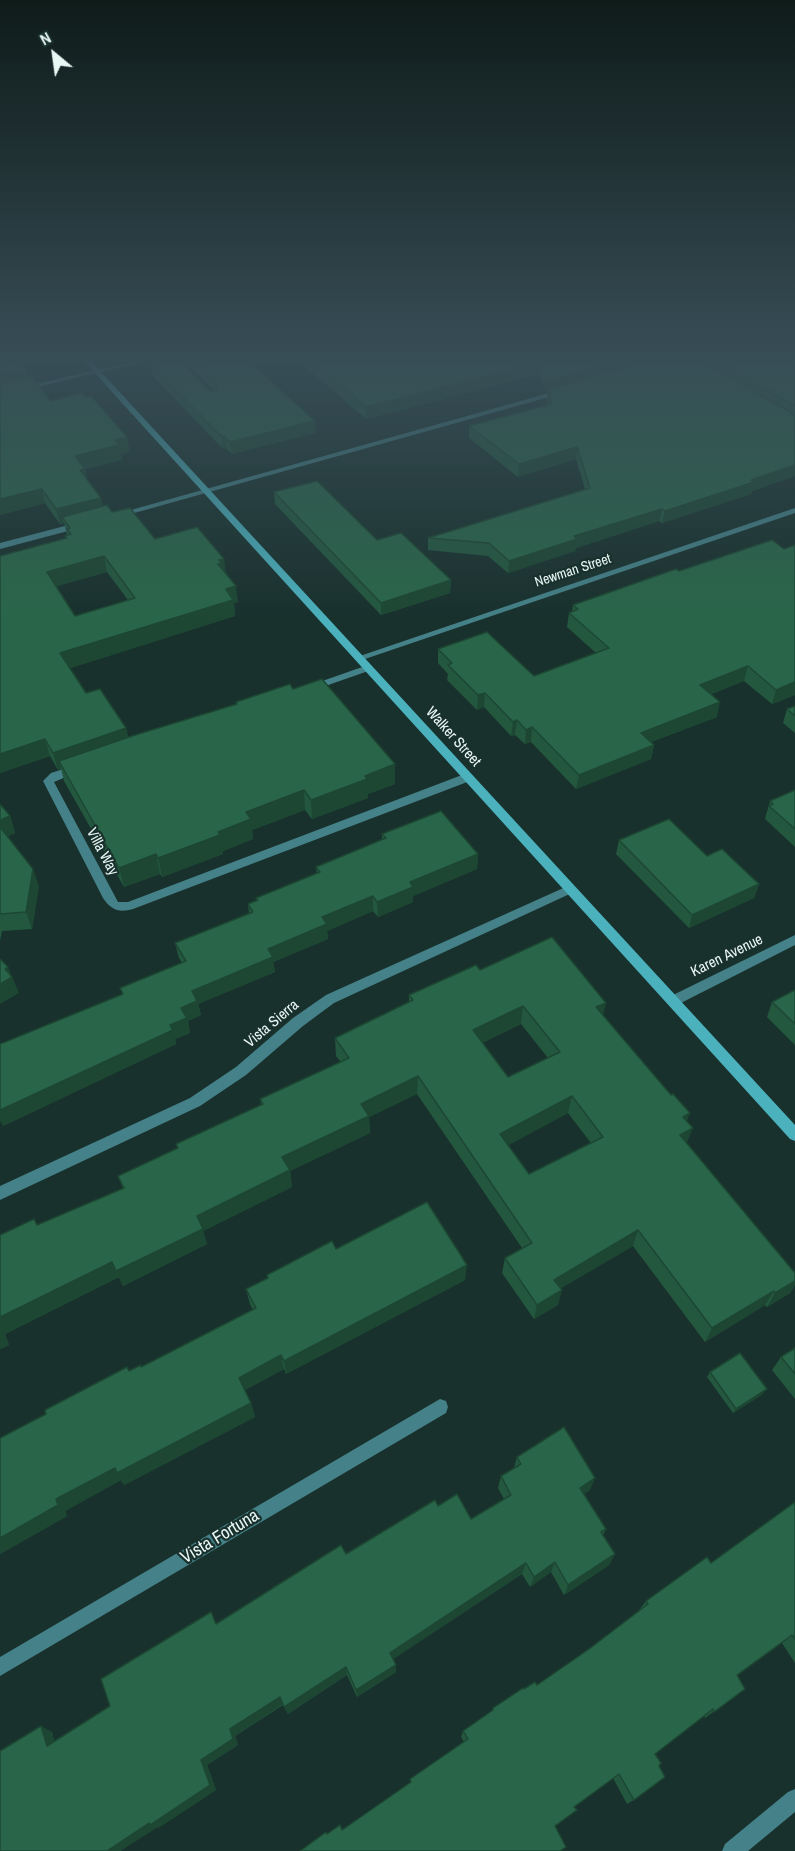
<!DOCTYPE html>
<style>
body{margin:0}
#map{position:relative;width:795px;height:1851px;overflow:hidden;background:#19312d;font-family:"Archivo Narrow",sans-serif}
canvas{display:block}
.north{position:absolute;left:24px;top:24px;width:60px;height:60px;-webkit-text-stroke:4px #19312d;paint-order:stroke;rotate:331deg;font-size:16px;font-weight:700;line-height:24px;text-align:center;color:#e9f7f4}
.north::after{content:'';display:block;margin:auto;width:21px;height:27px;background:#e9f7f4;clip-path:polygon(50% 0,100% 100%,50% 72%,0 100%)}
</style>
<div id="map">
<canvas width="795" height="1851"></canvas>
<div class="north">N</div>
</div>
<script>
const ctx = document.querySelector('canvas').getContext('2d');
ctx.lineJoin = 'round';
function fillPath(path, color) { ctx.fillStyle = color; ctx.fill(path, 'evenodd'); }
function trace(path, color, width, dash) { ctx.strokeStyle = color; ctx.lineWidth = width; ctx.lineCap = dash ? 'butt' : 'round'; ctx.setLineDash(dash || []); ctx.stroke(path); }
function drawText(font, color, halo, rows, align = 'center') {
  ctx.font = font + ' "Archivo Narrow",sans-serif'; ctx.lineWidth = 4.5; ctx.setLineDash([]); ctx.textBaseline = 'middle'; ctx.strokeStyle = halo; ctx.fillStyle = color; for (const [text, x, y, turn = 0] of rows) {
    ctx.save(); ctx.translate(x, y); ctx.rotate((+turn || 0) * Math.PI / 180); ctx.textAlign = isNaN(turn) ? turn : align; if (halo) ctx.strokeText(text, 0, 0); ctx.fillText(text, 0, 0); ctx.restore();
  }
}
fillPath(new Path2D(`
 M135,361H147L0,396V392Z
 M560,390L567,392L120,517L113,515Z
 M795,508V513L362,660H356L354,658Z
 M80,522L83,523V527L0,549V543Z
 M368,665L373,668L371,670L314,690H308L306,688L308,686Z
 M76,765L80,767L81,769L80,771L54,782L118,902H128L462,775H470L471,778L470,781L133,909C119,913 111,910 103,898L43,781L51,773Z
 M570,885L576,889L574,892L334,1003L303,1026L246,1075L200,1106L0,1200V1186L190,1098L236,1067L293,1018L326,995Z
 M795,935V945L677,1005H669L667,1001L669,997Z
 M440,1399L446,1401L448,1407L446,1413L0,1676V1657Z
 M795,1789V1812L748,1851H722L725,1844L788,1792Z`), '#458188');
fillPath(new Path2D(`
 M84,361H91L795,1125V1141L790,1139Z`), '#4bb1bd');
fillPath(new Path2D(`
 M146,361H180L209,391H215L183,361H248L315,433L232,454L226,448L223,449L153,376L152,369L147,363Z
 M299,361H795V476L752,491L751,494L662,523L659,521L576,548L575,551L508,573L488,556L428,550V538L585,489L576,459L518,477L469,438V426L548,405L547,400L548,392H545L540,374L366,419Z
 M22,365L27,377L51,401L130,451L121,454L122,460L85,469L87,480L101,498L102,506L155,539L224,559L225,573L238,602L234,603L235,616L70,668L86,693L126,728L128,737L236,704V702L293,689L395,764V784L368,794V798L312,819L305,810L252,830L253,839L223,851V854L162,877L160,874L124,887L64,781L61,769L58,770L50,756L0,773V556L66,538L65,536L67,535L64,523L60,524L45,503L0,515ZM107,572L128,600L75,616L56,586Z
 M274,492L377,540L451,580L450,593L381,615L275,504Z
 M676,569L795,695L772,704L744,681L711,694L717,717L651,742L654,745L651,759L576,789L531,742L525,744L515,735L511,736L484,707L477,710L447,680L448,674L438,663V649L534,676L596,653L567,627L569,613L572,612L573,605Z
 M795,706V733L783,723L787,709Z
 M795,790V847L765,819L770,801Z
 M0,804L10,816L15,833L8,836L39,886L32,929L2,931L0,941Z
 M382,834L478,854L477,869L413,896V902L378,917L373,911L327,931L328,939L273,962L275,972L198,1004L201,1015L188,1021L190,1033L175,1039L176,1044L3,1126L122,994L120,988L182,963L179,958L175,943L249,913L248,904L257,901L256,898L317,874L316,867L382,840Z
 M619,840L707,856L759,884L754,898L689,928L616,854Z
 M480,970L603,1015L687,1121V1144L795,1273V1285L790,1293L767,1307L765,1305L705,1342L633,1246L561,1288L558,1305L534,1319L502,1273L505,1258L522,1248L417,1094L369,1117L370,1133L290,1171L292,1187L203,1231L207,1244L123,1286L119,1277L5,1334L9,1345L0,1349V1235L37,1225L123,1189L118,1176L178,1149L176,1144L261,1105L260,1099L341,1062L336,1056L335,1038L409,1002V995ZM521,1024L548,1058L508,1077L482,1043ZM568,1113L591,1143L529,1174L508,1145Z
 M795,990V1045L767,1017L772,1002Z
 M336,1249L465,1280L286,1374L284,1369L245,1390L251,1403L255,1417L124,1485L121,1480L65,1511L67,1516L0,1554V1438L129,1371L141,1367L253,1310L250,1304L246,1289L267,1278V1275Z
 M795,1348V1399L772,1370L781,1357Z
 M710,1372L763,1394L733,1413L707,1377Z
 M517,1457L590,1490L584,1494L606,1529L603,1535L615,1554L609,1565L564,1595L551,1572L530,1587L522,1574L393,1659L396,1665V1672L357,1697L347,1675L288,1714L283,1705L235,1736L238,1745L207,1765L216,1790L158,1828H156L120,1851H0L52,1732L54,1741L110,1706L217,1623L346,1554L438,1506L471,1519L504,1499L498,1488L501,1476L514,1468Z
 M795,1502V1663L782,1643L737,1676L745,1689L705,1718L704,1716L655,1754L634,1800L627,1804L613,1778L574,1807L555,1826L327,1834L342,1830L410,1783V1779L464,1742L461,1737L463,1731L491,1712L493,1708L524,1689L537,1685L589,1649L640,1611L639,1610L646,1601L711,1563Z`), '#23583f');
fillPath(new Path2D(`
 M15,361H36L16,367Z
 M620,361H661L548,389V392H545L546,381Z
 M541,362L540,374L366,419V407Z
 M26,369L29,383L0,390V375Z
 M315,421V433L232,454L230,442Z
 M224,436L226,448L223,449L222,437Z
 M127,437L130,451L121,454L122,460L85,469L88,484L83,485L75,456L115,440Z
 M577,447L576,459L518,477L519,464Z
 M795,465V476L752,491L751,494L662,523L665,511Z
 M42,489L45,503L0,515V499Z
 M101,498L104,512L62,517L64,523L60,524L56,509Z
 M662,509L659,521L576,548L575,551L508,573L509,561L574,536Z
 M104,556L107,572L51,588L47,572Z
 M224,559L226,575L218,564L219,560Z
 M451,580L450,593L381,615V603Z
 M236,586L238,602L234,603L235,616L65,670L60,653L226,589Z
 M748,666L744,681L696,699L700,685Z
 M795,682V695L772,704L776,690Z
 M485,693L484,707L477,710L478,695Z
 M720,702L717,717L638,747L641,733Z
 M517,720L515,735L511,736L513,722Z
 M532,727L531,742L525,744L526,730Z
 M126,728L129,745L59,761L61,769L58,770L53,753Z
 M45,739L50,756L0,773V754Z
 M654,745L651,759L576,789L579,775Z
 M395,764V784L368,794V798L312,819L311,800L365,776Z
 M304,790L305,810L252,830L253,839L223,851V854L162,877L158,858L218,832L246,812Z
 M10,816L15,833L2,839L0,832V820Z
 M156,854L160,874L124,887L119,868Z
 M478,854L477,869L413,896V902L378,917L377,902L410,882Z
 M33,869L39,886L32,929L26,912Z
 M759,884L754,898L689,928L692,915Z
 M373,896V911L327,931L328,939L273,962L275,972L198,1004L201,1015L188,1021L190,1033L175,1039L176,1044L3,1126L0,1121V1110L170,1025L192,991L268,949L322,917Z
 M8,967L19,993L0,1004V984L5,969Z
 M606,1003L602,1020L596,1007Z
 M523,1006L521,1024L472,1048L473,1030Z
 M418,1076L417,1094L369,1117L370,1133L290,1171L292,1187L203,1231L207,1244L123,1286L116,1271L361,1104Z
 M572,1096L568,1113L498,1151L500,1134Z
 M690,1113L684,1130L683,1117Z
 M693,1128L686,1145L680,1135Z
 M638,1230L633,1246L551,1294L554,1280Z
 M112,1262L119,1277L5,1334L9,1345L0,1349V1317Z
 M467,1265L465,1280L286,1374L284,1361Z
 M795,1281V1285L790,1293L767,1307L775,1293Z
 M562,1290L558,1305L534,1319L537,1305Z
 M774,1291L765,1305L705,1342L712,1328Z
 M281,1355L284,1369L243,1391L239,1378Z
 M767,1389L763,1394L733,1413L736,1409Z
 M251,1403L255,1417L124,1485L121,1480L65,1511L67,1516L0,1554V1538L56,1499L115,1468Z
 M595,1478L590,1490L575,1500L580,1488Z
 M615,1554L609,1565L564,1595L568,1585Z
 M555,1562L551,1572L530,1587L534,1577Z
 M526,1563L522,1574L390,1661V1653Z
 M396,1665V1672L357,1697L356,1690Z
 M346,1667L347,1675L288,1714L284,1707Z
 M280,1697L283,1704L235,1736L238,1745L207,1765L216,1790L158,1828H156L120,1851H107L201,1760L230,1729Z
 M41,1726L52,1732L57,1752L47,1746Z`), '#1d4733');
const building = new Path2D(`
 M0,361H19L26,369L0,375Z
 M153,361H180L209,391H218V384L194,361H248L315,421L230,442L224,436L222,437L151,365L156,364Z
 M312,361H620L546,381L541,362L366,407Z
 M648,361H701L795,415V465L751,480L754,482L665,511L662,509L574,536L577,539L509,561L489,543L428,538L590,488L577,447L519,464L469,426L552,404L548,389Z
 M717,361H795V406Z
 M31,376L51,401L82,393L86,397L91,396L127,437L115,440L119,445L75,456L85,469L80,470L101,498L56,509L42,489L0,499V383Z
 M317,481L377,540L401,533L451,580L381,603L274,492Z
 M107,505L112,512L130,508L155,539L197,527L224,559L219,560L222,563L218,564L236,586L226,589L233,600L60,653L86,693L100,689L126,728L53,753L45,739L0,754V556L67,538L65,536L71,534L67,529L70,528L62,517ZM104,556L135,598L75,616L47,572Z
 M772,540L784,549L795,545V682L776,690L748,666L700,685L720,702L641,733L654,745L579,775L532,727L526,730L517,720L513,722L485,693L478,695L448,665L452,663L438,649L487,632L534,676L609,648L569,613L578,609L573,605L676,569L679,571Z
 M322,679L395,764L365,776L367,779L311,800L304,790L246,812L251,819L218,832L220,835L158,858L156,854L119,868L59,761L132,736L237,704L236,702L290,684L293,689Z
 M795,706V716L787,709Z
 M795,790V829L769,806L773,804L770,801Z
 M0,804L10,816L0,820Z
 M441,811L478,854L410,882L413,887L377,902L373,896L322,917L327,924L268,949L273,957L192,991L197,1001L181,1008L187,1018L170,1025L173,1030L0,1110V1044L123,994L120,988L186,961L175,943L253,912L248,904L258,900L256,898L320,872L316,867L386,838L382,834Z
 M669,819L707,856L722,849L759,884L692,915L619,840Z
 M0,827L33,869L26,912L0,914Z
 M552,937L606,1003L596,1007L671,1095L673,1094L690,1113L683,1117L693,1128L680,1135L795,1273V1281L775,1293L774,1291L712,1328L638,1230L554,1280L562,1290L537,1305L505,1258L532,1243L418,1076L361,1104L369,1116L282,1157L290,1170L197,1216L203,1229L116,1271L112,1262L0,1317V1235L34,1219L37,1225L124,1188L118,1176L178,1148L176,1144L263,1104L260,1099L349,1058L335,1038L413,1000L409,995L476,965L480,970ZM523,1006L560,1052L508,1077L473,1030ZM572,1096L603,1137L529,1174L500,1134Z
 M0,959L8,967L5,969L12,977L0,984Z
 M795,990V1024L772,1002Z
 M427,1202L467,1265L284,1361L281,1355L239,1378L251,1403L117,1473L115,1468L56,1499L58,1505L0,1538V1438L46,1414L45,1410L127,1367L129,1371L141,1365V1367L256,1308L246,1289L268,1278L267,1275L332,1241L336,1249Z
 M795,1348V1374L781,1357Z
 M740,1353L767,1389L736,1409L710,1372Z
 M564,1427L595,1478L580,1488L606,1529L601,1532L615,1554L568,1585L555,1562L534,1577L526,1563L390,1653L396,1665L356,1690L346,1667L284,1707L280,1697L230,1729L233,1739L201,1760L210,1785L150,1825L149,1823L107,1851H0V1751L41,1726L47,1746L110,1706L101,1679L211,1612L216,1624L341,1545L346,1554L435,1500L438,1506L457,1494L471,1519L511,1495L501,1476L521,1464L517,1457Z
 M795,1502V1639L792,1635L737,1675L745,1689L714,1712L713,1709L655,1754L661,1763L659,1766L665,1777L634,1800L619,1774L574,1807L577,1810L555,1826L566,1847L560,1851H300L326,1832L327,1834L340,1825L342,1830L411,1782L410,1779L468,1739L463,1731L493,1710V1708L523,1688L524,1689L535,1682L537,1685L589,1649L648,1604L646,1601L707,1557L711,1563Z`);
fillPath(building, '#296649');
trace(building, '#1d4733', 1.5);
const sky = ctx.createLinearGradient(0, 0, 0, 620);
sky.addColorStop(0, '#0e1b19');
sky.addColorStop(0.58, '#384e57');
sky.addColorStop(1, '#384e5700');
ctx.fillStyle = sky;
ctx.fillRect(0, 0, 795, 620);
drawText('14px', '#e9f7f4', '#19312d', [
 ["Newman Street",573,571,-18]
]);
drawText('15px', '#e9f7f4', '#19312d', [
 ["Walker Street",453,737,48],
 ["Villa Way",102,852,62],
 ["Karen Avenue",727,956,-26],
 ["Vista Sierra",272,1024,-40]
]);
drawText('18px', '#e9f7f4', '#19312d', [
 ["Vista Fortuna",220,1537,-31]
]);
</script>
